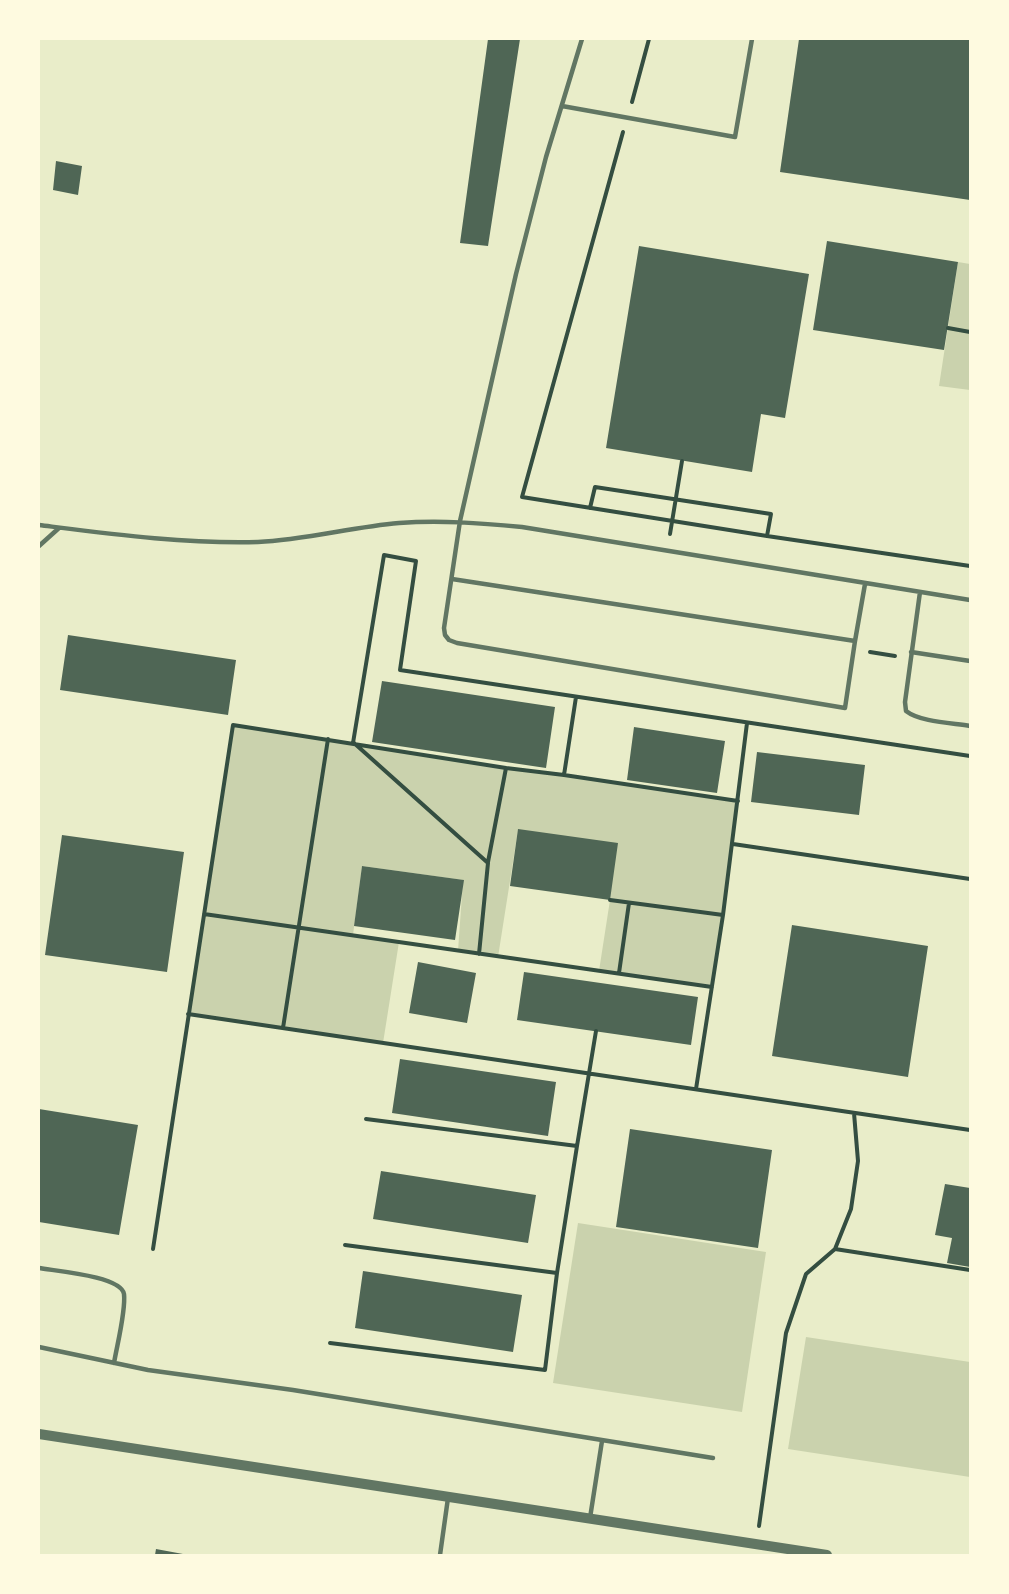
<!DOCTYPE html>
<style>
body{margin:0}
#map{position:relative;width:1009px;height:1594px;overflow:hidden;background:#e9edc9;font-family:"PT Sans Narrow",sans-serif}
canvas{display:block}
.frame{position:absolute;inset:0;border:40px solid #fefae0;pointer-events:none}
</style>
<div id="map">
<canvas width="1009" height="1594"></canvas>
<div class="frame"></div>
</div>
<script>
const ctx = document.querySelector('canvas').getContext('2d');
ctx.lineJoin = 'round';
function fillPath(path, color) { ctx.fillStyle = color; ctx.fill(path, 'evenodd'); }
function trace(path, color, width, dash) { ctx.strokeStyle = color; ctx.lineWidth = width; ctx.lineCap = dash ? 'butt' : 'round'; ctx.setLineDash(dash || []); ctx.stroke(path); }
fillPath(new Path2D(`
 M958,262L970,264V390L939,386Z
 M233,725L506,768L738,801L712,987L599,971L610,900L518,830L498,957L458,951L463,880L362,866L353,935L399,942L383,1043L188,1014Z
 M578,1223L766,1252L742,1412L553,1383Z
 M806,1337L970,1362V1477L788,1449Z`), '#cad2ad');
fillPath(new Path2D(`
 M488,39H520L488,246L460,243Z
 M799,39H970V200L780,172Z
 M56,161L82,166L78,195L53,190Z
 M827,241L958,262L944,350L813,330Z
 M639,246L809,274L785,418L761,414L752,472L606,448Z
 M68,635L236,660L228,715L60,690Z
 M382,681L555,707L546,768L372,742Z
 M634,727L725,741L717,793L627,780Z
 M757,752L865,765L859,815L751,802Z
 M518,829L618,843L610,900L510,886Z
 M62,835L184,852L167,972L45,955Z
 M362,866L464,880L455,940L354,926Z
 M792,925L928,946L908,1077L772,1056Z
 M418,962L476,973L467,1023L409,1013Z
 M524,972L698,997L691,1045L517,1020Z
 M400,1059L556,1082L548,1136L392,1113Z
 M39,1109L138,1125L119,1235L39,1222Z
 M630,1129L772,1150L758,1248L616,1227Z
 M381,1171L536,1195L528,1243L373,1219Z
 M945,1184L970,1188V1267L947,1263L952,1238L935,1235Z
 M363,1271L522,1295L513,1352L355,1328Z
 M156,1549L183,1554V1555H155Z`), '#4f6655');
trace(new Path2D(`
 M632,102L649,39
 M948,328L970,332
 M590,508L595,487L771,514L767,536L522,497L623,132
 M670,534L682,461
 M767,536L970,566
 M870,652L895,656
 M353,743L384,555L416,561L400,670L970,756
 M354,743L488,863L479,954
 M564,775L576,697
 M733,844L970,879
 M488,862L506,768
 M610,900L723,915L747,723
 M204,914L712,987
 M619,973L629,903
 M188,1014L970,1130
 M283,1028L328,739
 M696,1089L723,915
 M577,1146L596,1031
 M345,1245L557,1273L577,1146L366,1119
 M153,1249L233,725L506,768L564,775L738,801
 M835,1249L970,1270
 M330,1343L545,1370L557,1273
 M759,1526L786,1333L806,1274L835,1249L851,1209L858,1161L854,1113`), '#344e41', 4);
trace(new Path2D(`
 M562,106L735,137L752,39
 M39,525C111,534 185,544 258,542C305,540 352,527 399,523C440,520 480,523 522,527L970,600
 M39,546L59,528
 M452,579L855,641L845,708L457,643L449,640L445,635L444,628L460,521L516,274L546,157L582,39
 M920,592L905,702L906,711C920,722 952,723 970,726
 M855,641L865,584
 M911,652L970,661
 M39,1268C55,1271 121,1276 124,1294C126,1311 117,1345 114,1363
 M39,1347L148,1370L293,1390L713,1458
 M590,1518L602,1441
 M440,1555L448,1498`), '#617663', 4.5);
trace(new Path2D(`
 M39,1434L827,1555`), '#617663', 10);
</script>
